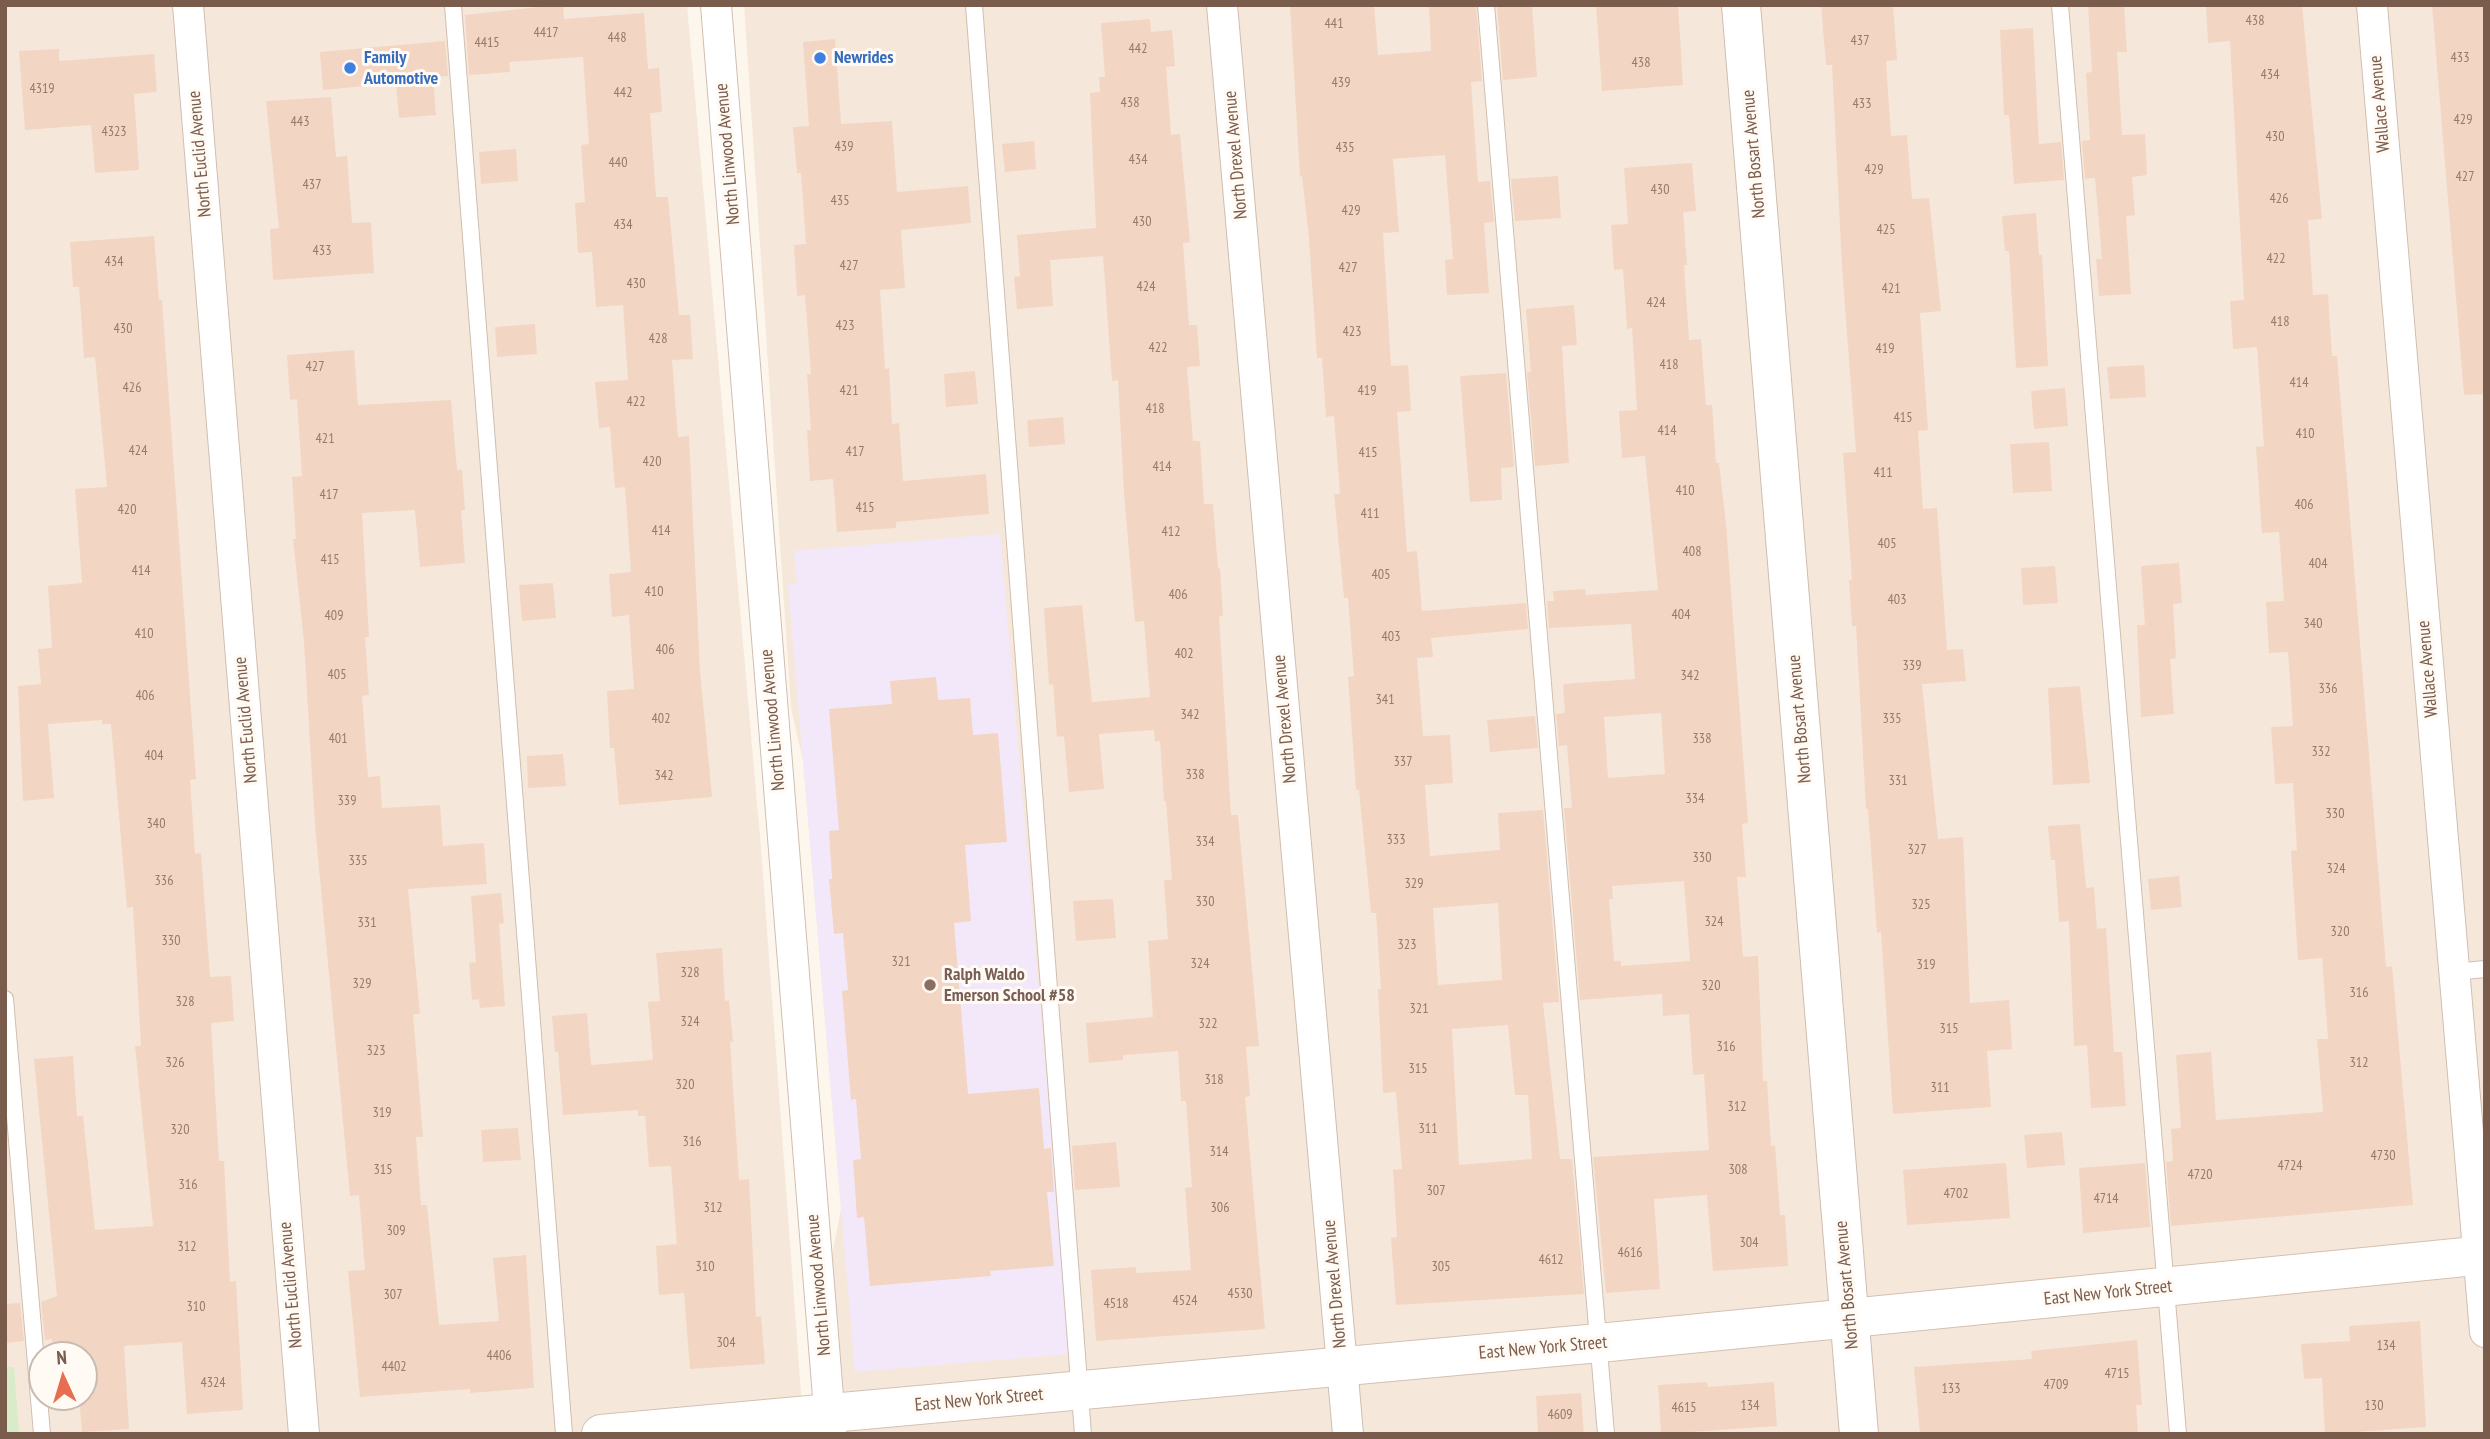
<!DOCTYPE html>
<style>
body{margin:0}
#map{position:relative;width:2490px;height:1439px;overflow:hidden;background:#fdf6ec;font-family:"PT Sans Narrow",sans-serif}
canvas{display:block}
.frame{position:absolute;inset:0;border:7px solid #7a5c4d;pointer-events:none}
.north{position:absolute;left:28px;top:1341px;width:70px;height:70px;box-sizing:border-box;background:#fffaf3;border:2px solid #cabbb1;border-radius:50%;rotate:356deg;font-size:19px;font-weight:700;line-height:28px;text-align:center;color:#7a5c4d}
.north::after{content:'';display:block;margin:auto;width:24px;height:32px;background:#e76f51;clip-path:polygon(50% 0,100% 100%,50% 72%,0 100%)}
</style>
<div id="map">
<canvas width="2490" height="1439"></canvas>
<div class="frame"></div>
<div class="north">N</div>
</div>
<script>
const ctx = document.querySelector('canvas').getContext('2d');
ctx.lineJoin = 'round';
function fillPath(path, color) { ctx.fillStyle = color; ctx.fill(path, 'evenodd'); }
function trace(path, color, width, dash) { ctx.strokeStyle = color; ctx.lineWidth = width; ctx.lineCap = dash ? 'butt' : 'round'; ctx.setLineDash(dash || []); ctx.stroke(path); }
function drawText(font, color, halo, rows, align = 'center') {
  ctx.font = font + ' "PT Sans Narrow",sans-serif'; ctx.lineWidth = 6; ctx.setLineDash([]); ctx.textBaseline = 'middle'; ctx.strokeStyle = halo; ctx.fillStyle = color; for (const [text, x, y, turn = 0] of rows) {
    ctx.save(); ctx.translate(x, y); ctx.rotate((+turn || 0) * Math.PI / 180); ctx.textAlign = isNaN(turn) ? turn : align; if (halo) ctx.strokeText(text, 0, 0); ctx.fillText(text, 0, 0); ctx.restore();
  }
}
fillPath(new Path2D(`
 M5,5H687L761,848L804,1434H5ZM42,1355H84V1397H42Z
 M744,5H2485V1434H844L831,1260L841,1209L803,761L791,708Z`), '#f5e8da');
fillPath(new Path2D(`
 M1000,534L1070,1354L855,1372L788,584L797,583L794,551Z`), '#f3e8fa');
fillPath(new Path2D(`
 M5,1367H14L19,1432L5,1433Z`), '#d8ecc9');
fillPath(new Path2D(`
 M557,5H563L564,19L644,13L648,69L659,68L662,112L650,113L656,197H668L679,315H690L693,359L672,360L678,437L689,436L700,671L712,797L619,805L614,748H610L607,691L634,689L629,615L612,617L609,574L631,572L625,487L615,488L610,427L599,428L595,382L628,380L623,305L596,307L592,252L578,253L575,203L585,202L581,145L589,144L583,57L509,62L510,72L469,75L465,15Z
 M1290,5H1374L1378,55L1431,51L1429,5H1476L1482,81L1471,82L1478,182L1490,181L1494,222L1484,223L1489,293L1447,295L1445,260L1453,259L1445,155L1393,159L1399,232L1383,233L1391,366L1408,365L1411,411L1397,412L1407,552L1417,551L1422,611L1526,603L1528,629L1431,638L1433,657L1417,658L1423,736L1450,735L1453,783L1425,785L1430,856L1500,850L1498,813L1543,810L1559,1002L1543,1003L1560,1159H1572L1584,1294L1396,1305L1391,1238L1397,1237L1393,1170L1402,1169L1396,1092L1383,1093L1378,989H1381L1376,913H1371L1359,790H1356L1348,677L1354,676L1348,598H1344L1334,494H1340L1334,416L1326,417L1322,358H1317L1309,238L1302,176L1300,177ZM1498,903L1502,980L1438,985L1433,908ZM1508,1025L1515,1095H1528L1532,1159L1459,1165L1452,1029Z
 M1497,5H1532L1537,77L1503,80Z
 M1596,5H1678L1683,85L1602,91Z
 M1821,5H1893L1897,60L1886,61L1891,136L1907,135L1912,199L1929,198L1941,311L1920,313L1928,430L1918,431L1923,509L1937,508L1947,650L1963,649L1966,681L1922,684L1938,839L1963,837L1970,1003L2009,1000L2012,1049L1987,1051L1991,1107L1893,1114L1881,932L1877,933L1868,809H1866L1856,626H1852L1849,580H1852L1843,453L1856,452L1842,267L1832,65H1826Z
 M2088,5H2124L2127,52H2117L2122,135L2145,134L2147,175L2132,177L2135,215L2126,216L2131,294L2099,296L2096,259H2102L2095,178L2085,179L2082,141L2090,140L2086,73L2092,72Z
 M2206,5H2302L2322,219L2308,220L2313,295L2328,294L2332,356H2337L2386,967L2392,966L2413,1205L2171,1226L2166,1162L2173,1161L2171,1129L2181,1128L2176,1055L2211,1052L2216,1120L2323,1112L2317,1039H2328L2322,958L2298,960L2291,851L2297,850L2293,783L2275,784L2271,727L2293,726L2288,652L2269,653L2266,602L2284,601L2279,532L2262,533L2256,447L2264,446L2257,347L2233,349L2230,301L2244,300L2230,41L2208,43Z
 M2432,5H2485V394L2464,395Z
 M1150,19L1151,32L1172,30L1175,66L1166,67L1171,135L1180,134L1190,242L1183,243L1189,325H1197L1200,366L1187,367L1193,441H1200L1204,504H1213L1218,569L1220,568L1223,616H1219L1231,815H1238L1259,1046L1246,1047L1250,1096L1245,1097L1265,1329L1096,1341L1091,1270L1136,1267V1273L1191,1270L1185,1188L1192,1187L1186,1101H1181L1178,1051L1123,1055V1060L1089,1063L1086,1023L1153,1017L1148,941L1168,939L1164,880H1172L1166,801H1164L1160,741L1155,742L1154,730L1099,734L1104,789L1069,792L1064,736L1057,737L1053,684L1049,685L1044,608L1082,605L1092,702L1150,697L1144,621L1135,622L1124,493L1118,380L1112,381L1103,256L1050,260L1053,306L1017,309L1014,277L1020,276L1017,235L1096,228L1090,93L1100,92L1099,77H1105L1101,23Z
 M2033,28L2039,144L2061,142L2064,180L2014,184L2009,115H2004L2000,30Z
 M835,39L841,124L892,121L897,192L968,186L971,223L901,230L905,288L880,290L885,369L889,368L892,424L899,423L903,481L986,474L989,514L896,522V528L837,532L833,479L810,481L807,430H811L807,374H811L805,295L797,296L794,245L806,244L801,173H797L793,127L809,126L803,42Z
 M445,41L448,76L433,77L436,115L399,118L396,83L323,90L320,52Z
 M59,49V61L154,54L157,92L134,94L139,170L95,173L91,125L25,130L19,51Z
 M331,97L336,157L347,156L352,223L371,222L374,273L273,280L270,229L279,228L266,101Z
 M1034,141L1036,169L1005,172L1002,144Z
 M516,149L518,181L481,184L479,152Z
 M1692,163L1696,211L1683,212L1687,265H1684L1689,340L1701,339L1706,405H1712L1716,463H1719L1726,524L1748,823L1742,824L1746,877H1737L1743,957L1758,956L1763,1081H1767L1771,1146L1775,1145L1780,1215H1785L1788,1266L1713,1271L1707,1195L1654,1199L1660,1289L1606,1293L1593,1157L1709,1150L1704,1074L1693,1075L1689,1014L1663,1016L1662,994L1580,1000L1564,808H1572L1567,745L1559,746L1556,714L1565,713L1563,684L1635,679L1631,624L1549,628L1547,601H1554L1553,591L1585,589L1586,595L1658,590L1645,456L1622,458L1619,411L1637,410L1632,328L1627,329L1623,269L1614,270L1611,225L1628,224L1624,168ZM1661,713L1665,774L1608,778L1604,717ZM1684,881L1690,961L1621,966V961H1614L1609,899H1613L1612,886Z
 M1558,176L1561,218L1515,221L1511,179Z
 M2036,213L2039,255H2042L2048,366L2016,368L2009,251H2005L2002,216Z
 M154,236L159,300H162L196,779L190,780L195,854L201,853L210,977L231,976L234,1021L211,1023L219,1161H224L230,1282L236,1281L243,1410L187,1414L182,1342L124,1346L129,1429L82,1432L79,1397H84V1355H76V1349L53,1351L52,1339L45,1340L41,1302L57,1296L34,1059L73,1056L77,1116H83L95,1230L153,1226L135,1046H141L133,907L127,908L111,724H102V720L48,724L54,798L23,801L18,686L41,684L38,649L52,648L48,586L82,583L75,489L107,487L95,357L84,358L79,287H73L70,242Z
 M1574,305L1577,345L1562,346L1569,463L1535,466L1527,372H1531L1526,309Z
 M535,324L537,354L497,357L495,327Z
 M354,350L358,405L451,400L457,470H462L465,510H461L465,563L420,567L415,510L362,513L369,637H365L369,695L362,696L368,777L380,776L382,808L440,805L443,846L484,843L487,884L408,889L420,1014H413L423,1137H416L421,1205H427L439,1325L499,1321L493,1258L526,1255L534,1388L470,1393V1389L360,1397L348,1271L365,1270L359,1195L350,1196L315,826L304,642L293,539H296L292,477L302,476L297,399L290,400L287,355Z
 M2144,365L2146,397L2110,399L2107,367Z
 M975,371L978,404L946,407L944,374Z
 M1506,373L1514,467L1501,468L1502,500L1470,502L1460,376Z
 M2065,388L2068,426L2034,429L2031,391Z
 M1063,417L1065,444L1029,447L1027,420Z
 M2049,442L2052,491L2013,493L2010,444Z
 M2179,563L2182,603L2173,604L2176,658L2170,659L2174,714L2141,717L2137,625H2145L2141,566Z
 M2055,566L2058,603L2023,605L2021,568Z
 M553,583L556,618L522,621L519,585Z
 M936,677L938,700L970,698L973,735L998,733L1007,842L965,845L971,921L954,923L968,1094L1039,1088L1044,1149L1051,1148L1054,1192H1047L1054,1266L990,1271L991,1276L870,1286L864,1217L857,1218L853,1160L861,1159L856,1099L851,1100L842,991L848,990L843,933L834,934L829,879H832L829,831L839,830L829,709L892,704L890,681Z
 M2080,686L2090,783L2053,785L2048,688Z
 M1535,716L1538,748L1490,752L1487,720Z
 M563,754L566,786L528,788L527,756Z
 M2080,824L2086,888L2094,887L2097,929L2106,928L2114,1052H2122L2126,1106L2091,1108L2087,1045L2074,1046L2069,921L2059,922L2055,860H2051L2048,826Z
 M2179,876L2182,907L2151,910L2148,879Z
 M501,893L504,923L499,924L505,1006L480,1008L479,999L472,1000L469,963L476,962L471,896Z
 M1113,899L1116,938L1076,941L1073,901Z
 M722,948L725,1001L729,1000L733,1042H730L739,1180L749,1179L756,1317L761,1316L765,1364L690,1369L684,1293L659,1295L656,1246L677,1244L671,1166L649,1167L645,1116H638V1110L563,1115L558,1052H555L552,1016L587,1013L591,1065L653,1060L648,1002L660,1001L656,953Z
 M518,1128L521,1160L483,1162L481,1130Z
 M2062,1132L2065,1165L2027,1168L2024,1135Z
 M1116,1142L1120,1187L1075,1190L1072,1146Z
 M2006,1163L2010,1218L1907,1225L1903,1170Z
 M2145,1163L2150,1227L2083,1233L2079,1168Z
 M20,1303L24,1341L5,1343V1304Z
 M2420,1321L2426,1427L2325,1434L2322,1378L2304,1379L2301,1344L2350,1341L2349,1326Z
 M2137,1340L2142,1405H2136L2138,1434H1920L1914,1367L2032,1359L2031,1351Z
 M1707,1382L1708,1387L1774,1382L1777,1426L1661,1434L1658,1385Z
 M1581,1393L1584,1434H1538L1536,1396Z`), '#f3d5c3');
const service = new Path2D(`
 M453,5L564,1434
 M974,5L1083,1434
 M1486,5L1606,1434
 M2060,5L2178,1434
 M2454,972L2485,969
 M5,999L42,1434`);
const minor = new Path2D(`
 M188,5L304,1434
 M716,5L831,1434
 M1222,5L1348,1434
 M2372,5L2485,1332`);
const tertiary = new Path2D(`
 M1741,5L1859,1434`);
const secondary = new Path2D(`
 M601,1434L1599,1343L2485,1255`);
trace(service, '#d1beb0', 18);
trace(minor, '#d1beb0', 32);
trace(tertiary, '#d1beb0', 40);
trace(secondary, '#d6c0b0', 40);
trace(service, '#fff', 16);
trace(minor, '#fff', 30);
trace(tertiary, '#fff', 38);
trace(secondary, '#fff', 38);
for (const [x, y, r, color] of [
 [820,58,7,"#3f7fe0"],
 [350,68,7,"#3f7fe0"],
 [930,985,7,"#8d6e63"]
]) { const dot = new Path2D(); dot.arc(x, y, r, 0, 2 * Math.PI); ctx.fillStyle = color; ctx.fill(dot); trace(dot, '#fffaf3', 2.5); }
drawText('14px', '#987a6a', null, [
 ["438",2255,21],
 ["441",1334,24],
 ["4417",546,33],
 ["448",617,38],
 ["437",1860,41],
 ["4415",487,43],
 ["442",1138,49],
 ["433",2460,58],
 ["438",1641,63],
 ["434",2270,75],
 ["439",1341,83],
 ["4319",42,89],
 ["442",623,93],
 ["438",1130,103],
 ["433",1862,104],
 ["429",2463,120],
 ["443",300,122],
 ["4323",114,132],
 ["430",2275,137],
 ["439",844,147],
 ["435",1345,148],
 ["434",1138,160],
 ["440",618,163],
 ["429",1874,170],
 ["427",2465,177],
 ["437",312,185],
 ["430",1660,190],
 ["426",2279,199],
 ["435",840,201],
 ["429",1351,211],
 ["430",1142,222],
 ["434",623,225],
 ["425",1886,230],
 ["433",322,251],
 ["422",2276,259],
 ["434",114,262],
 ["427",849,266],
 ["427",1348,268],
 ["430",636,284],
 ["424",1146,287],
 ["421",1891,289],
 ["424",1656,303],
 ["418",2280,322],
 ["423",845,326],
 ["430",123,329],
 ["423",1352,332],
 ["428",658,339],
 ["422",1158,348],
 ["419",1885,349],
 ["418",1669,365],
 ["427",315,367],
 ["414",2299,383],
 ["426",132,388],
 ["421",849,391],
 ["419",1367,391],
 ["422",636,402],
 ["418",1155,409],
 ["415",1903,418],
 ["414",1667,431],
 ["410",2305,434],
 ["421",325,439],
 ["424",138,451],
 ["417",855,452],
 ["415",1368,453],
 ["420",652,462],
 ["414",1162,467],
 ["411",1883,473],
 ["410",1685,491],
 ["417",329,495],
 ["406",2304,505],
 ["415",865,508],
 ["420",127,510],
 ["411",1370,514],
 ["414",661,531],
 ["412",1171,532],
 ["405",1887,544],
 ["408",1692,552],
 ["415",330,560],
 ["404",2318,564],
 ["414",141,571],
 ["405",1381,575],
 ["410",654,592],
 ["406",1178,595],
 ["403",1897,600],
 ["404",1681,615],
 ["409",334,616],
 ["340",2313,624],
 ["410",144,634],
 ["403",1391,637],
 ["406",665,650],
 ["402",1184,654],
 ["339",1912,666],
 ["405",337,675],
 ["342",1690,676],
 ["336",2328,689],
 ["406",145,696],
 ["341",1385,700],
 ["342",1190,715],
 ["402",661,719],
 ["335",1892,719],
 ["401",338,739],
 ["338",1702,739],
 ["332",2321,752],
 ["404",154,756],
 ["337",1403,762],
 ["338",1195,775],
 ["342",664,776],
 ["331",1898,781],
 ["334",1695,799],
 ["339",347,801],
 ["330",2335,814],
 ["340",156,824],
 ["333",1396,840],
 ["334",1205,842],
 ["327",1917,850],
 ["330",1702,858],
 ["335",358,861],
 ["324",2336,869],
 ["336",164,881],
 ["329",1414,884],
 ["330",1205,902],
 ["325",1921,905],
 ["324",1714,922],
 ["331",367,923],
 ["320",2340,932],
 ["330",171,941],
 ["323",1407,945],
 ["321",901,962],
 ["324",1200,964],
 ["319",1926,965],
 ["328",690,973],
 ["329",362,984],
 ["320",1711,986],
 ["316",2359,993],
 ["328",185,1002],
 ["321",1419,1009],
 ["324",690,1022],
 ["322",1208,1024],
 ["315",1949,1029],
 ["316",1726,1047],
 ["323",376,1051],
 ["326",175,1063],
 ["312",2359,1063],
 ["315",1418,1069],
 ["318",1214,1080],
 ["320",685,1085],
 ["311",1940,1088],
 ["312",1737,1107],
 ["319",382,1113],
 ["311",1428,1129],
 ["320",180,1130],
 ["316",692,1142],
 ["314",1219,1152],
 ["4730",2383,1156],
 ["4724",2290,1166],
 ["315",383,1170],
 ["308",1738,1170],
 ["4720",2200,1175],
 ["316",188,1185],
 ["307",1436,1191],
 ["4702",1956,1194],
 ["4714",2106,1199],
 ["312",713,1208],
 ["306",1220,1208],
 ["309",396,1231],
 ["304",1749,1243],
 ["312",187,1247],
 ["4616",1630,1253],
 ["4612",1551,1260],
 ["310",705,1267],
 ["305",1441,1267],
 ["4530",1240,1294],
 ["307",393,1295],
 ["4524",1185,1301],
 ["4518",1116,1304],
 ["310",196,1307],
 ["304",726,1343],
 ["134",2386,1346],
 ["4406",499,1356],
 ["4402",394,1367],
 ["4715",2117,1374],
 ["4324",213,1383],
 ["4709",2056,1385],
 ["133",1951,1389],
 ["134",1750,1406],
 ["130",2374,1406],
 ["4615",1684,1408],
 ["4609",1560,1415]
]);
drawText('bold 18px', '#366cbe', '#fffaf3', [
 ["Family",364,58],
 ["Automotive",364,79],
 ["Newrides",834,58]
], 'left');
drawText('18px', '#7a5c4d', '#fffaf3', [
 ["Wallace Avenue",2380,104,-95],
 ["North Euclid Avenue",200,154,-95],
 ["North Linwood Avenue",728,154,-95],
 ["North Bosart Avenue",1754,154,-95],
 ["North Drexel Avenue",1236,155,-95],
 ["Wallace Avenue",2428,669,-95],
 ["North Drexel Avenue",1285,719,-95],
 ["North Bosart Avenue",1800,719,-95],
 ["North Euclid Avenue",246,720,-95],
 ["North Linwood Avenue",773,720,-95],
 ["North Drexel Avenue",1335,1284,-95],
 ["North Euclid Avenue",291,1285,-95],
 ["North Linwood Avenue",819,1285,-95],
 ["North Bosart Avenue",1847,1285,-95],
 ["East New York Street",2108,1293,-6],
 ["East New York Street",1543,1348,-5],
 ["East New York Street",979,1400,-5]
]);
drawText('bold 18px', '#785e54', '#fffaf3', [
 ["Ralph Waldo",944,975],
 ["Emerson School #58",944,996]
], 'left');
</script>
